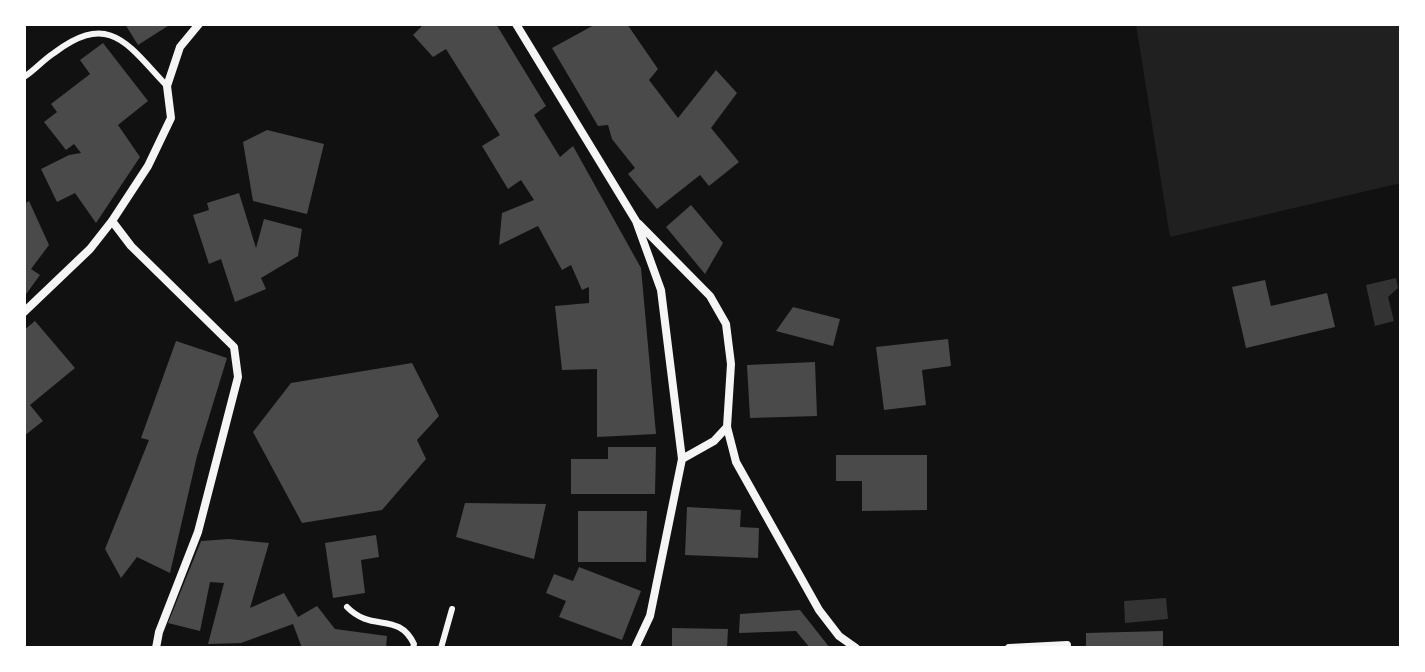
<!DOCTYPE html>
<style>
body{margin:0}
#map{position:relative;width:1425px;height:672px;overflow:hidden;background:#111;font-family:"DejaVu Sans",sans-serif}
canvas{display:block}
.frame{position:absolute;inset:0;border:26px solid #fff;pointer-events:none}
</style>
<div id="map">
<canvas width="1425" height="672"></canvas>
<div class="frame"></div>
</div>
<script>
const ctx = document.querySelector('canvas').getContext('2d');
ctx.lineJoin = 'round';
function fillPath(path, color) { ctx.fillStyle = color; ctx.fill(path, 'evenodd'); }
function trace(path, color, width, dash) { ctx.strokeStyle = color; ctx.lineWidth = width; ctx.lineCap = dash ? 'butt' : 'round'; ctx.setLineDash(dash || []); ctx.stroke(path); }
fillPath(new Path2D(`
 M1136,24H1401V183L1170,237Z`), '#202020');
fillPath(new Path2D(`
 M1396,278L1398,288L1388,297L1394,321L1375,326L1366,285Z
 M1166,598L1168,619L1125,623L1124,601Z`), '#333');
fillPath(new Path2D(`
 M125,24H171L138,45Z
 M424,24H496L546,106L534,115L560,157L573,146L641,268L656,434L597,437V369L562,370L555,306L589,303V287L582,290L571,265L562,270L538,226L499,245L502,213L534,200L521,180L508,189L482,146L500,135L446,49L433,57L413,35Z
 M596,24H627L658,69L649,80L678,118L716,70L737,93L711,128L739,162L709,186L700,175L657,209L628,174L635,168L612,139L608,125L598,126L552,48Z
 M103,43L148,101L118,125L140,157L96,223L75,193L57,202L41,169L69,155L81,153L74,144L66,150L44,122L57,112L51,104L90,74L80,60Z
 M267,130L324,144L307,214L253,201L243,142Z
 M239,193L256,248L264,219L302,229L298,256L261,278L266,289L235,302L221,259L209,264L193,215L209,210L207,203Z
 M29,201L49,245L31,269L40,275L24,297V204Z
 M691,205L723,243L705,274L666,227Z
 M1265,280L1271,306L1327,293L1335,327L1246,348L1232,287Z
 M793,307L840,319L833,346L776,331Z
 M35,321L75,368L30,405L43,421L24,436V330Z
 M948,339L951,366L922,370L926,405L884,410L876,347Z
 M176,341L227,358L197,456L170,573L137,557L121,578L105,549L149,440L141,438Z
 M815,362L817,416L750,418L747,365Z
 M412,363L439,416L417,440L426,459L382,510L302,523L253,432L291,383Z
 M608,447H656L655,494H571V459H608Z
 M836,455H927V510L862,511V481H836Z
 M465,503L546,504L534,559L456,537Z
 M687,507L741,510L740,527L759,528L758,558L685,555Z
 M578,511H647L646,562H578Z
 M376,535L379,557L361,560L365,593L333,598L325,543Z
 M229,539L269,543L250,608L284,593L298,617L317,606L335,629L387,636L386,648H302L293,624L241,643L208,644L224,583L210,582L200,631L168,623L201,541Z
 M579,567L641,591L622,640L559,617L566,601L546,593L554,574L573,581Z
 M800,610L830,648H810L796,631L739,633L740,614Z
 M672,628L728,629L727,648H672Z
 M1163,631V648H1086V633Z`), '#4a4a4a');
trace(new Path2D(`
 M24,77C35,70 43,60 54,53C110,11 127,44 167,86
 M347,607C372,633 398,611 414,644L413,648
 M441,648L452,609`), '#f5f5f5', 6);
trace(new Path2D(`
 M516,24L636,221L661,290L682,459L650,616L635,648
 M112,221L131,246L234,347L238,377L198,532L159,632L156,648
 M639,224L710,296L726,324L731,364L727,427L736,462L819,610L839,636L856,648
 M24,312L90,249L112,221L148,166L171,118L167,86L180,47L199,24
 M682,459L714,441L727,427
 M1009,648L1067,645`), '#f5f5f5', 8);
</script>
